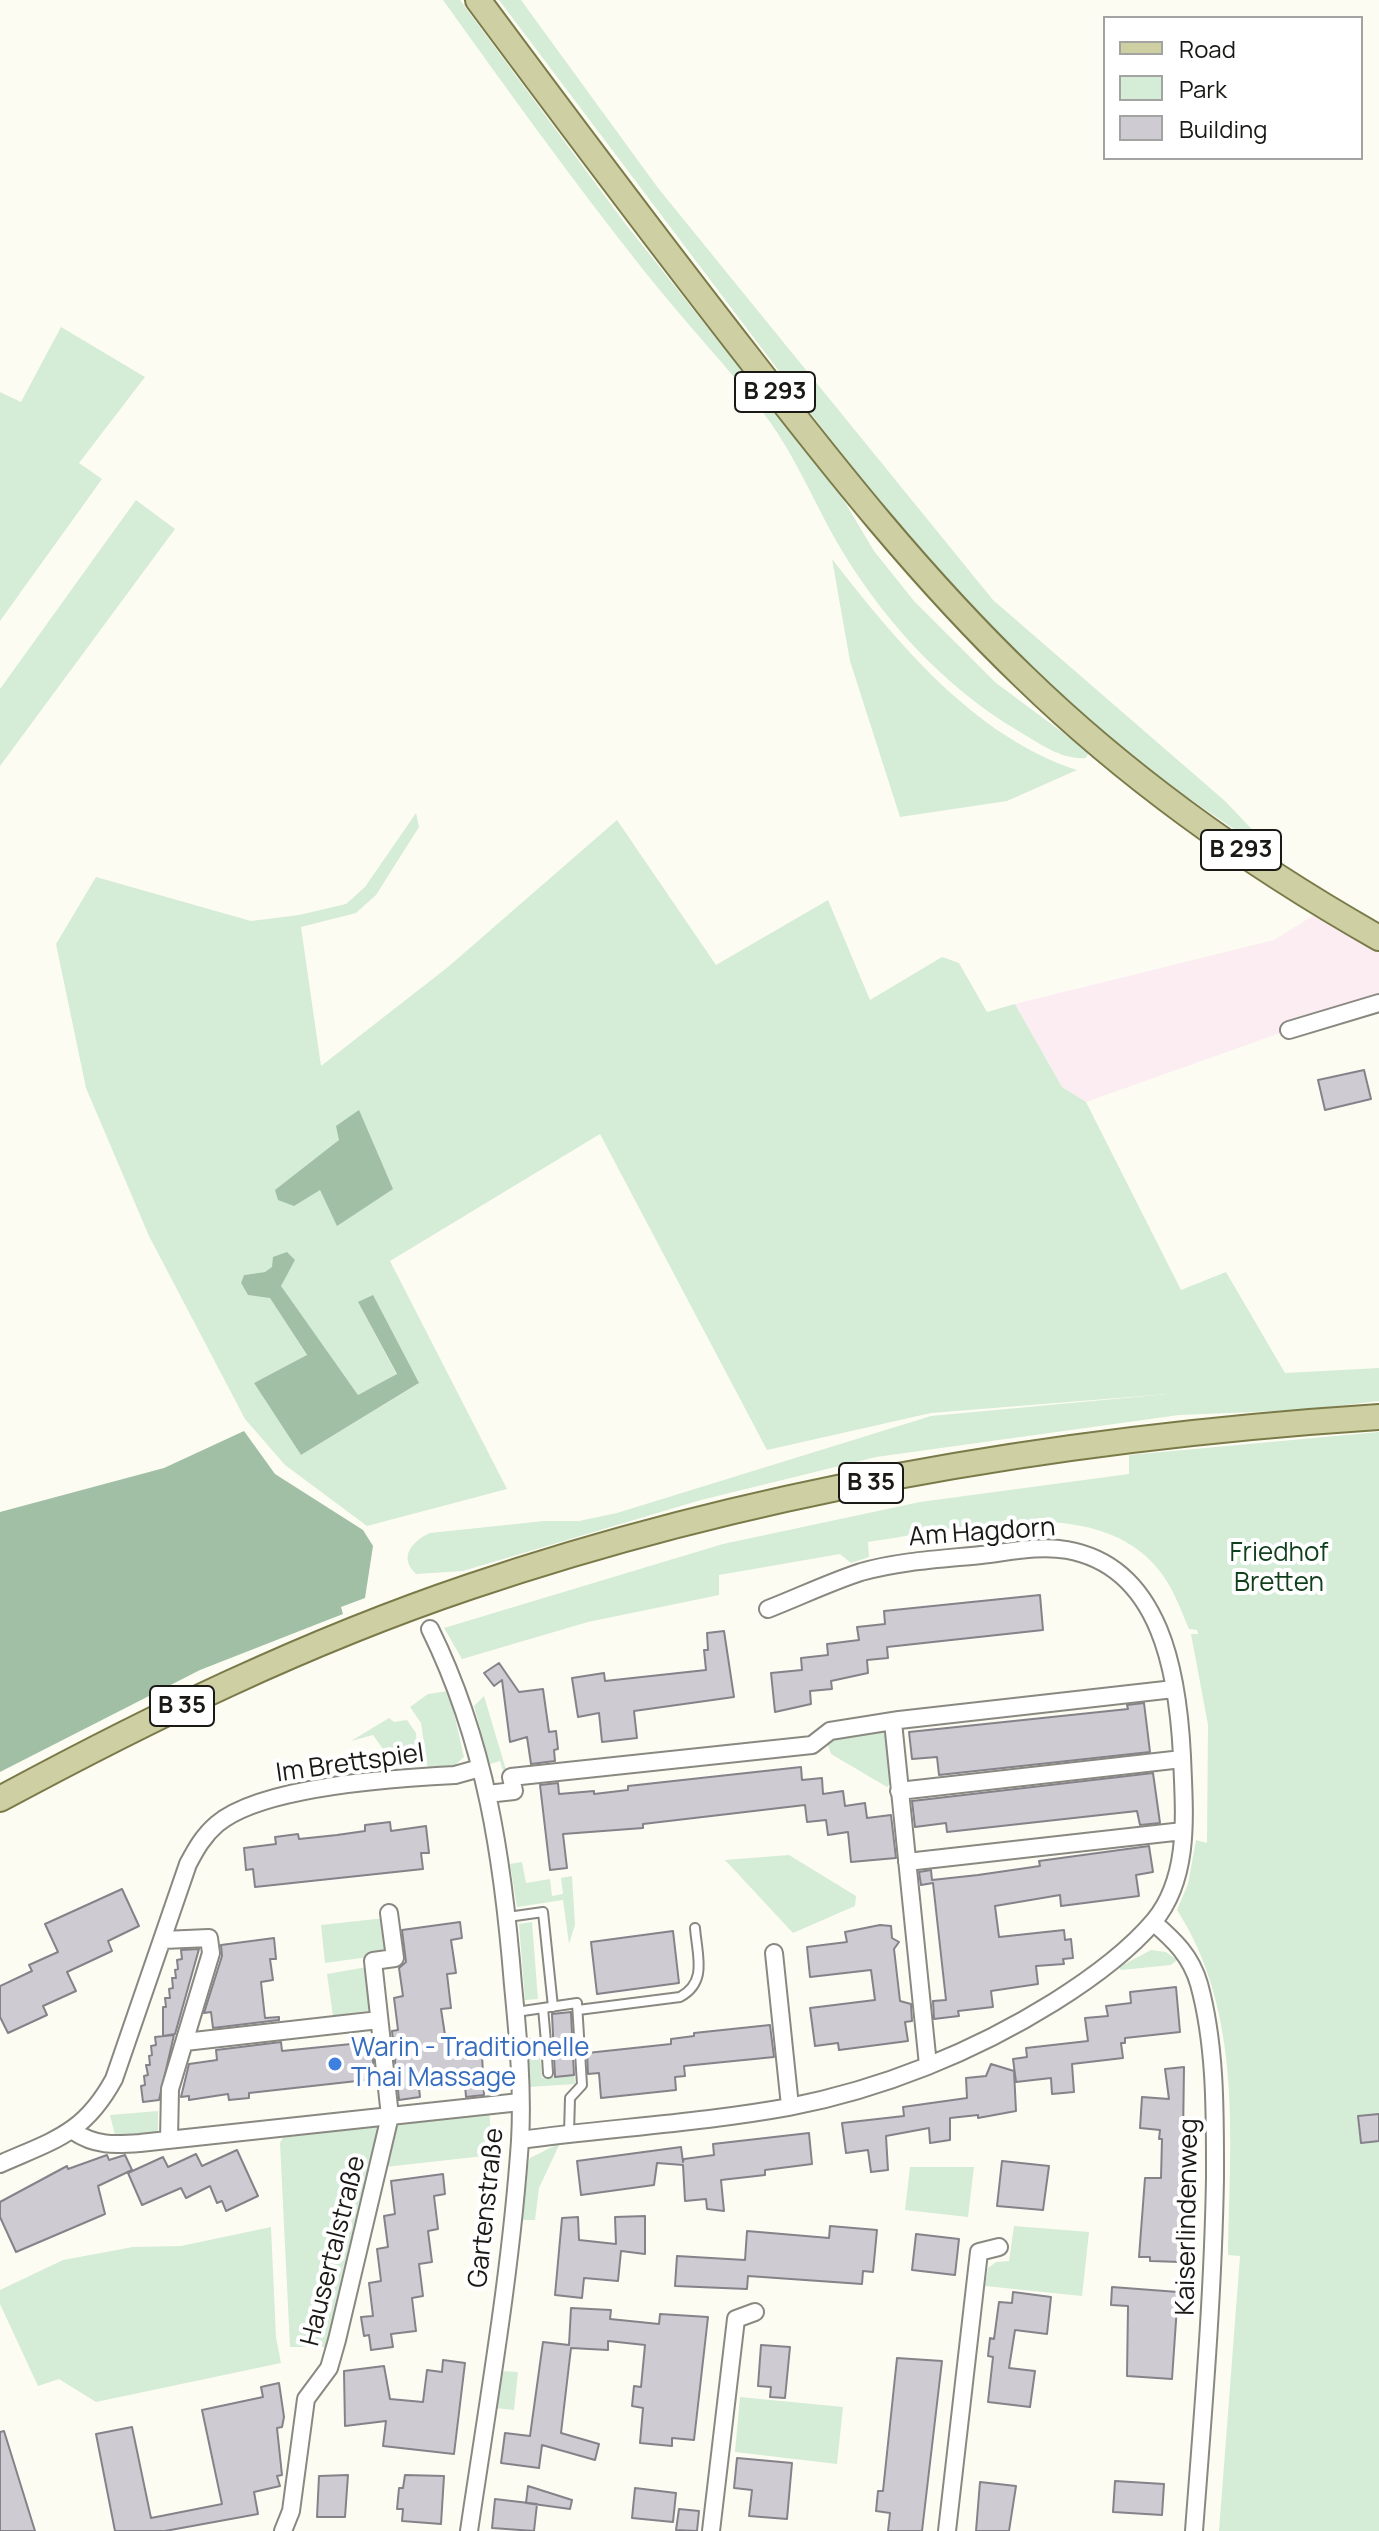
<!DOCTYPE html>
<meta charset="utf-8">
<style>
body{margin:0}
#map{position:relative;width:1379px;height:2531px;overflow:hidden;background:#fdfcf3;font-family:Manrope,sans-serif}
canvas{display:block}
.legend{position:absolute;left:1103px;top:16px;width:260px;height:144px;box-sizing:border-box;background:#fff;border:2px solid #a3a3a2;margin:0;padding:10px 14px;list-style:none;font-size:24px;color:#1a1916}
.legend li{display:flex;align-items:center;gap:16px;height:40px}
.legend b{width:40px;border:2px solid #a3a3a2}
</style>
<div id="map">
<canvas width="1379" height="2531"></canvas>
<ul class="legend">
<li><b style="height:10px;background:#cecfa2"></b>Road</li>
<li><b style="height:22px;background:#d5ecd7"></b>Park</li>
<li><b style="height:22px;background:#cecbd3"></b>Building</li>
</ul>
</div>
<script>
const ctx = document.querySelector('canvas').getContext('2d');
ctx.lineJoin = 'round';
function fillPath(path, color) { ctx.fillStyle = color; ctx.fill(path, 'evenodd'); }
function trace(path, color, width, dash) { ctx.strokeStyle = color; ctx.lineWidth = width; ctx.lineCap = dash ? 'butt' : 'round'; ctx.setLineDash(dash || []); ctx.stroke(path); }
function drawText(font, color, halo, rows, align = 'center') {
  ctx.font = font + ' Manrope,sans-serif'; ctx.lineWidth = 8; ctx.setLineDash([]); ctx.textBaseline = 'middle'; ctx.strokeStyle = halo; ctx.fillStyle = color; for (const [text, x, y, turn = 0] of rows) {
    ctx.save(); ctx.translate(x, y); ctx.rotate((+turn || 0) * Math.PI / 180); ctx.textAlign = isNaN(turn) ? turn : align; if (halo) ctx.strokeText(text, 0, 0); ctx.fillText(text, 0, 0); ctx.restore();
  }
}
fillPath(new Path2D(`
 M1317,913L1379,950V1003L1289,1030L1086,1102L1062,1087L1015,1004L1274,940Z`), '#fcedf3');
fillPath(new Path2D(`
 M443,0H460L624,222L843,499L874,551L914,601L996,683L1089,752L1086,758C1062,760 1040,744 1020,732C943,687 878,615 834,537C811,495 792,450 762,411C725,364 683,320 645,272C575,184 509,92 443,0Z
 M499,0H521L658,188L993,600L1225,801L1285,864L1130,758L1052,689L960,597L886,513Z
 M61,327L145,377L79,463L102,479L0,621V392L21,402Z
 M136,500L175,529L0,766V689Z
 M832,559C897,642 973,736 1077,770L1007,801L900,817L850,661Z
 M416,813L419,827L376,895L356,913L301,927L321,1066L448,967L617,820L716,965L828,900L870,1000L942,957L959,963L987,1012L1015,1004L1062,1087L1086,1102L1181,1290L1226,1272L1285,1373L1379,1368V1401L1303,1410L1179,1415L876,1457L701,1500L463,1571L416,1574C398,1557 412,1541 430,1533L544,1521H579L617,1513L931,1416L1168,1394L931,1413L767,1450L600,1134L390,1261L507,1489L367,1526L285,1465L245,1419L149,1236L86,1088L56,944L96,877L251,921L299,915L346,904L365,887ZM339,1139L338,1226L320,1190ZM295,1260L280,1286L358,1395L397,1375L358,1302L418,1384L301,1455L254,1383L307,1356L270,1297L248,1295L241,1283L244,1275L265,1272Z
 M1379,1432V2531H1219L1240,2256L1228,2255C1230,2138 1243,2013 1177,1910L1188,1884L1196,1840L1207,1843L1208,1725L1191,1634H1198L1197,1630L1189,1629C1180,1608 1173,1587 1158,1569C1094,1491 955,1530 868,1542L869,1557L851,1563L840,1554L719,1575V1595L588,1622L462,1659L444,1628L723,1544L920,1502L1129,1474V1455Z
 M449,1691L464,1757L455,1765L433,1770L427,1765L421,1723L410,1707L428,1694Z
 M484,1696L507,1773L504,1774L500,1761L490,1764L474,1706Z
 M389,1718L394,1722L407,1720L416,1733L417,1746L383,1749L373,1735L351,1741Z
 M881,1730L889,1735L894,1779L887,1787L831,1754L828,1745L834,1736Z
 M789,1855L856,1896L855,1906L793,1933L725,1860Z
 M522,1862L526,1883L550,1879L552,1896L563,1894L561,1878L572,1876L575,1925L569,1944L563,1900L517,1907L510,1864Z
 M385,1918L390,1954L325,1963L321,1925Z
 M532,1922L538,1999L525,2000L519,1924Z
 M1151,1950L1166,1952L1177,1960L1171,1965L1121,1970L1119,1967Z
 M367,1967L372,2010L333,2016L327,1974Z
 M539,2046L542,2078L574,2075L575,2084L529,2087L527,2048Z
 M489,2110L493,2155L385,2167L394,2123Z
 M158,2111V2135L116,2139L110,2115Z
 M364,2124L376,2126L379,2138L330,2347H290L280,2143L285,2134Z
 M560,2143L539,2188L535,2220H520L524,2177L530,2158Z
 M910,2167H974L968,2217L905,2210Z
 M1014,2226L1089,2232L1082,2296L985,2286L988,2268L996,2262L1009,2261Z
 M271,2227L276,2337L281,2363L96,2402L59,2379L38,2386L0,2304V2290L63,2260L133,2247L181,2246Z
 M501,2371L518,2372L514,2410L495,2408Z
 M740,2397L843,2407L837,2464L735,2452Z`), '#d5ecd7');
fillPath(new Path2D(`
 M359,1110L393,1189L337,1226L320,1190L294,1206L278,1200L275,1190L339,1140L336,1126Z
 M287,1252L295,1260L281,1286L358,1395L397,1374L358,1302L373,1295L419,1383L301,1455L254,1383L307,1355L270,1298L248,1295L241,1283L244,1275L265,1272L272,1267L273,1257Z
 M244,1431L275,1474L363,1530L373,1546L365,1598L341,1607L343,1614L200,1670L0,1772V1512L164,1468Z`), '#a0bfa4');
const building = new Path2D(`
 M1364,1070L1371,1099L1325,1110L1318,1080Z
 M1040,1595L1043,1630L887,1647L888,1658L867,1660L868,1673L831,1681L832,1689L810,1691L811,1704L775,1712L771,1673L802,1670L801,1658L828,1655L827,1644L859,1640L857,1627L885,1624L884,1611Z
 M724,1631L734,1697L634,1711L637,1738L602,1742L599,1713L578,1717L572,1678L604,1673L605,1681L706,1670L704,1650H708L707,1633Z
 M499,1663L519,1692L543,1689L549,1732L556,1731L558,1749L554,1750L555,1761L531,1764L527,1737L510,1742L502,1680L494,1686L484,1673Z
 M1144,1703L1150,1752L939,1775L937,1757L912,1759L909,1732L1128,1709L1127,1705Z
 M801,1767L802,1780L822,1778L823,1794L843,1791L845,1806L865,1803L867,1818L891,1815L896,1858L851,1862L848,1832L828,1835L826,1820L807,1822L805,1805L643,1824V1828L563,1834L567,1868L550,1870L540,1785L558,1783L559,1794L594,1791V1794L628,1790V1786Z
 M1153,1773L1160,1823L1140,1825L1137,1811L947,1832L946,1823L915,1827L912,1801Z
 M390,1822L391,1831L426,1826L429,1853H421L423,1869L255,1887L253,1869L246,1870L244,1848L276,1844L275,1837L298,1834L299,1839L337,1835L365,1831V1825Z
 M1149,1846L1153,1872L1136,1875L1139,1896L1061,1906L1060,1895L995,1906L999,1937L1064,1930L1065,1940L1071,1939L1073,1958L1063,1959L1064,1964L1036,1966L1038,1984L991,1991L993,2007L958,2011L959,2016L934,2019L933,2001L946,2000L933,1883L921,1885L919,1872L931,1870L932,1880L978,1875L1040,1866L1039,1861Z
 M122,1889L139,1926L108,1941L112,1951L67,1972L76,1991L43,2006L47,2015L8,2033L0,2017V1986L32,1971L29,1965L58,1952L45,1924Z
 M460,1922L462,1938L451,1940L456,1973L447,1974L451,2008L441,2009L447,2048L478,2044L479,2054H482L484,2095L466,2097L464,2073L418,2079L420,2097L399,2100L392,2031L398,2030L394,1998L403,1996L399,1968L406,1962L402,1930Z
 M880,1925L891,1926L892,1938L899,1942L894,1949L900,2001L911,2004L912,2021L905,2022L908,2041L839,2050L838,2043L815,2046L810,2008L875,2000L871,1970L810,1977L807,1947L847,1942L845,1932Z
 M673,1931L679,1983L597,1994L591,1942Z
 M274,1938L276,1959H270L273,1980L261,1982L265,2018L279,2017V2020L213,2028L211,2012L204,2013L222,1956L221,1945Z
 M199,1949L175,2034L163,2036V2007H166L165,1998H170L169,1989L173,1988L172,1978H176L175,1970L178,1969L177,1960L182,1959L181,1950Z
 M1176,1987L1180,2032L1125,2038V2043H1121L1123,2058L1072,2064L1074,2092L1052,2094L1051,2078L1016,2082L1013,2059L1027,2057L1026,2048L1088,2041L1085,2018L1108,2016L1106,2006L1131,2003L1130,1992Z
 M571,2012L574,2075L555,2077L552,2014Z
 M770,2025L774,2057L684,2066L685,2076L675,2077L676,2090L601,2098L599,2073L588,2074L587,2053L671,2044V2039L694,2036V2033Z
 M174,2035L159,2100L143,2102L141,2086L145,2085L144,2076L148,2075L146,2065H150L149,2056L152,2055L151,2046L156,2045L155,2037Z
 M281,2042L282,2051L371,2042L375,2079L249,2093V2098L229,2100L228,2094L189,2100V2096L181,2097L189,2064L217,2060L216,2050Z
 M991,2064L1014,2071L1016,2111L978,2118V2115L950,2118V2140L930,2143L929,2128L886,2136L888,2170L871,2172L868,2150L846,2153L842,2123L904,2116L903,2107L967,2098L966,2078L986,2076Z
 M1184,2067L1183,2138L1188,2139L1186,2179L1190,2180L1189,2196H1185L1181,2262L1150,2261V2257H1139L1145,2178H1161L1162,2139H1159L1160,2130L1140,2128L1142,2097L1169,2099L1165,2069Z
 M1379,2114V2141L1361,2143L1358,2116Z
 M809,2133L812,2164L765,2170V2175L721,2180L724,2211L707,2209L706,2199L685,2201L683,2165L657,2163L654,2185L581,2195L577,2161L681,2147L683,2162L684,2159L714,2155L713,2144Z
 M237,2150L258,2196L226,2211L222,2201L217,2203L210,2186L186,2198L181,2188L142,2205L128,2173L163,2157L168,2167L196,2154L202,2166Z
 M107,2155L109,2160L125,2155L132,2170L98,2186L105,2214L16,2252L0,2217V2202L67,2166L68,2169Z
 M1002,2161L1049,2166L1043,2210L997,2206Z
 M443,2174L445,2194L434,2196L438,2229L428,2231L432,2262L419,2264L423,2296L412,2298L416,2331L391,2334L393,2347L371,2350L369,2335L364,2336L361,2317L373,2316L369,2283L381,2281L377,2249L388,2247L384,2216L395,2214L391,2181Z
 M645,2216V2254L621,2251L618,2281L584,2278L582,2298L555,2295L562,2218L578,2217L579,2240L616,2244L615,2217Z
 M830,2226L877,2230L873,2272L863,2271L862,2284L748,2276L747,2289L675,2286L677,2256L745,2260L747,2231L829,2238Z
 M916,2234L959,2239L955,2275L912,2270Z
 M1112,2287L1178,2292L1172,2379L1127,2376L1128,2306L1111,2305Z
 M1013,2292L1051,2297L1047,2334L1015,2330L1009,2368L1035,2371L1030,2407L988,2402L993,2357L988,2356L990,2338L994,2339L999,2302L1012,2303Z
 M571,2308L611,2310L610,2319L659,2324L660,2314L708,2317L694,2440L672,2438V2446L640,2443L643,2408L632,2406L634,2386L641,2387L645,2345L608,2341V2350L571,2348L561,2433L599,2444L595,2460L542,2445L539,2468L501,2463L505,2433L530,2436L543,2342L569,2345Z
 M761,2345L790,2347L785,2398L770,2397L771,2387L758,2386Z
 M897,2358L942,2361L922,2531H888L890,2513L876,2511L878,2491H883Z
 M443,2360L465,2363L454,2454L383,2446L386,2421L345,2426L344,2371L384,2366L390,2399L423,2402L427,2370L442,2372Z
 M279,2383L284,2417L282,2427L277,2428L282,2475L277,2476L280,2486L254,2492L258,2514L165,2531H115L96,2434L132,2427L151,2518L222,2504L202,2410L263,2397L261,2387Z
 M4,2431L35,2531H0V2432Z
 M737,2458L792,2463L787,2519L749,2516L752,2490L734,2488Z
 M348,2475L345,2517H317L319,2476Z
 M405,2475L444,2476L441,2524L402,2521L403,2509H397L399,2488H403Z
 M1115,2481L1164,2484L1162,2515L1113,2512Z
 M980,2482L1016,2486L1009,2531H976Z
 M528,2486L572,2500L570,2509L526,2503Z
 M635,2488L676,2493L673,2522L632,2518Z
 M495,2499L537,2504L534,2531L492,2528Z
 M679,2509L699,2511L697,2531L676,2530Z`);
fillPath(building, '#cecbd3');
trace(building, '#858289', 2);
const lane = new Path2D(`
 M508,1917L543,1912L553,2007
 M578,2010L680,1997C708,1982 697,1955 695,1928
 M516,2012L577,2003L582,2085L570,2098L569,2133
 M546,2042L548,2073
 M518,2046L546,2042L543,2008`);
const street = new Path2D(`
 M1289,1030L1379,1003
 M430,1629C486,1743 503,1859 513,1985C518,2036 523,2090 520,2141C511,2272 488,2402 469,2531
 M893,1722L928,2065
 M899,1791L1182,1759
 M487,1794L514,1791L511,1777L812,1745L830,1731L899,1720L1174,1689
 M907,1862L1183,1831
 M1153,1922C1174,1940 1191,1956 1199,1984C1216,2046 1215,2114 1215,2178C1213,2296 1203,2413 1194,2531
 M163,1940L209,1938L211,1953L170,2089L169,2140
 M774,1953L790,2106
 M185,2042L379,2020
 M73,2131C95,2146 114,2145 140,2143L520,2102
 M520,2140C609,2128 701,2123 789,2107C882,2089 974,2052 1054,2002C1089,1980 1127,1953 1154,1921C1191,1876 1184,1812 1182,1756C1178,1676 1162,1567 1067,1550C1039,1545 1009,1552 981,1555C941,1559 900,1561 861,1572C830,1582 799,1597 768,1609
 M0,2164C54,2140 84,2134 114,2079L188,1864C196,1849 203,1836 217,1824C262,1786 395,1778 455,1775L480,1768
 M283,2531L291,2511L306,2399L329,2368L337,2340L390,2116L373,1961L395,1958L389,1913
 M711,2531L736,2319L755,2312
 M947,2531L979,2252L999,2247`);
const primary = new Path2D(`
 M478,0C567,120 657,240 749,358C835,469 922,579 1024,677C1129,779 1252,866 1379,938
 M0,1799C150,1718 306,1642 469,1587C761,1488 1072,1437 1379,1417`);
trace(lane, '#8a8981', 12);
trace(street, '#8a8981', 20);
trace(primary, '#7a7a49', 28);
trace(lane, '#fff', 8);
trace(street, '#fff', 16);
trace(primary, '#cecfa2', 24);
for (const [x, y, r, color] of [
 [335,2064,8,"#3f7fe0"]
]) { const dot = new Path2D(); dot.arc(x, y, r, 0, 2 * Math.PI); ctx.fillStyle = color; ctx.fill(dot); trace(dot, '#fff', 3); }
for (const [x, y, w] of [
 [775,392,80],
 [1241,850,80],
 [871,1483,64],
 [182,1706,64]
]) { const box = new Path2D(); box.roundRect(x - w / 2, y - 20, w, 40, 6); ctx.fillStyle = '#fff'; ctx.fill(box); trace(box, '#1a1916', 2); }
drawText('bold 24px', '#1a1916', null, [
 ["B 293",775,392],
 ["B 293",1241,850],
 ["B 35",871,1483],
 ["B 35",182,1706]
]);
drawText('26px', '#1a1916', '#fff', [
 ["Am Hagdorn",982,1533,-4],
 ["Im Brettspiel",350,1764,-8],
 ["Gartenstraße",487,2208,-84],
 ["Kaiserlindenweg",1188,2217,-89],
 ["Hausertalstraße",334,2251,-76]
]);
drawText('26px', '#103f1b', '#fff', [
 ["Friedhof",1279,1554],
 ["Bretten",1279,1584]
]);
drawText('26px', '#366cbe', '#fff', [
 ["Warin - Traditionelle",351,2049],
 ["Thai Massage",351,2079]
], 'left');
</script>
